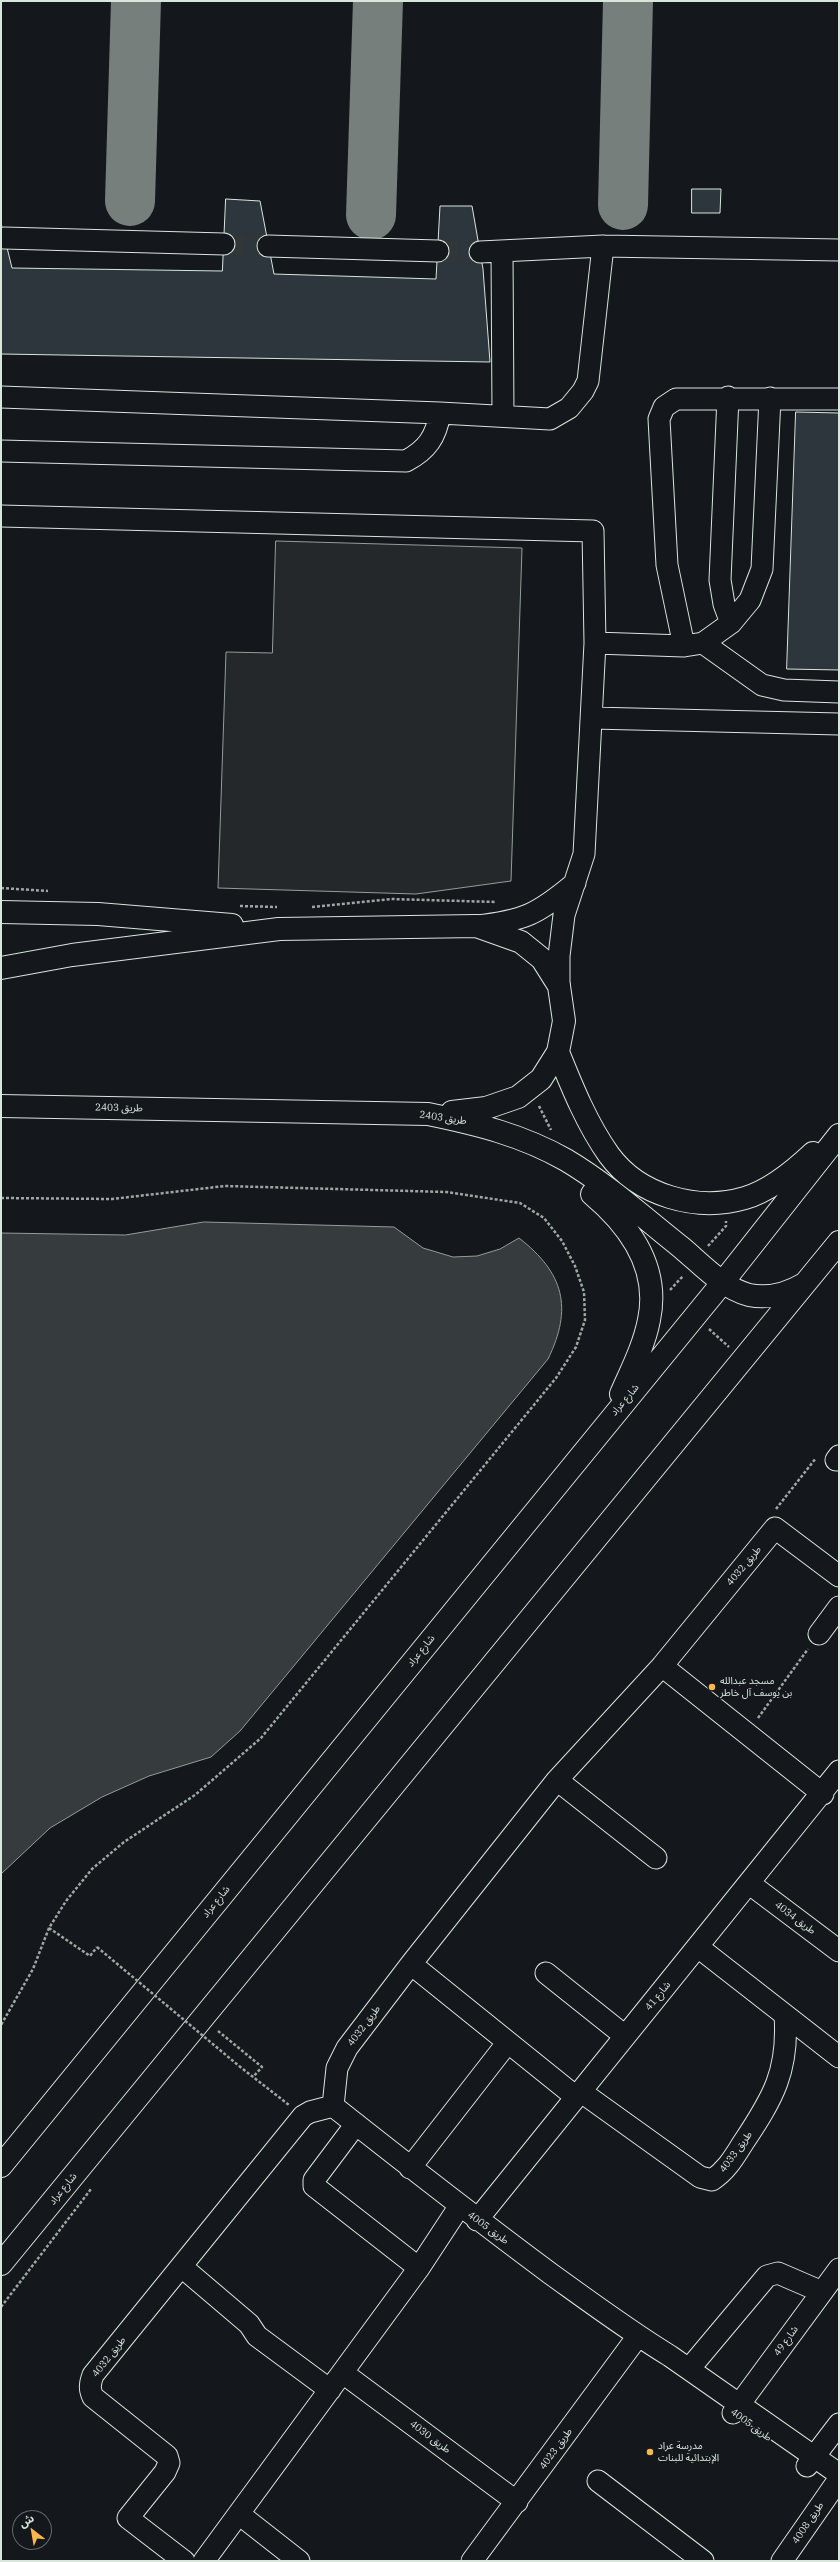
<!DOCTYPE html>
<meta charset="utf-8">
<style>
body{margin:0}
#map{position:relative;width:840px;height:2562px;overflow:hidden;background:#14181c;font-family:"IBM Plex Serif","Noto Sans Arabic",serif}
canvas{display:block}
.frame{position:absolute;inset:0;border:2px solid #d8e6dc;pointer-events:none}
.north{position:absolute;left:12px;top:2510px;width:40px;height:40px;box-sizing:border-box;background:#14181c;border:1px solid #626a69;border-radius:50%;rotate:329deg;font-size:11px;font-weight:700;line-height:16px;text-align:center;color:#d8e6dc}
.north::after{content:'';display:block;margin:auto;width:14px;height:18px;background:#ffb74d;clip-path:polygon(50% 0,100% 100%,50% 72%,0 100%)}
</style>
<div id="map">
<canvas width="840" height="2562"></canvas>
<div class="frame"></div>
<div class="north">ش</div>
</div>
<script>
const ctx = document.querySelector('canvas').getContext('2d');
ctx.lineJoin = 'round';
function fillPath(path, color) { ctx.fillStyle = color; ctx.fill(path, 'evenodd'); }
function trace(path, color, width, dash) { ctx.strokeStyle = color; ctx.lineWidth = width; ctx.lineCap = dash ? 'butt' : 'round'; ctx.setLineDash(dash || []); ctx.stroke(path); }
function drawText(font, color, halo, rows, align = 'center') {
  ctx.font = font + ' "IBM Plex Serif","Noto Sans Arabic",serif'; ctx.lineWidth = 3; ctx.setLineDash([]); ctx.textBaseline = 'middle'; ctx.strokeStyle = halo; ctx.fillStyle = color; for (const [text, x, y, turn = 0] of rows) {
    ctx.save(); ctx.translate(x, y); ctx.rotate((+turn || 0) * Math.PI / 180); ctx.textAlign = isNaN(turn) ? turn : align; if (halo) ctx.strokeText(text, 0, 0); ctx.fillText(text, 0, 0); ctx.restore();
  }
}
const parking = new Path2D(`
 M276,541L522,548L511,881L416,894L218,888L226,652L272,653Z`);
fillPath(parking, '#24282b');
trace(parking, '#939e99', 1);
const water = new Path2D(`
 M204,1222L394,1227L423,1248L453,1257L477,1256L500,1249L519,1238C564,1273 573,1308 548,1359L240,1731L211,1757L149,1776L102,1797L50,1828L1,1874V1233L125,1235Z`);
fillPath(water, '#363b3e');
trace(water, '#939e99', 1);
trace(new Path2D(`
 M130,201L136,1
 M623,205L628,1
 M371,215L378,1`), '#767f7c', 50);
const building = new Path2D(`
 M692,189H721L720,213H692Z
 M226,199L260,201L274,274L436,279L440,206H472L483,269L490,362L1,354V223L12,268L222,271Z
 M796,412L839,413V670L787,669Z`);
fillPath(building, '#2c363c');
trace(building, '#d8e6dc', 1);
trace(new Path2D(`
 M224,244L268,246
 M438,251L480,252`), '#313739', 21, [21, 10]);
const minor = new Path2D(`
 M4,238L224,244
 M268,246L438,251
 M480,252L603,246L839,250
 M502,252L503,416
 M1,397L440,413L550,419L569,408L583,391L588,381L603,246
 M728,397L720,580L724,604L731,623
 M1,451L406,461C427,450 436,437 440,413
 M1,516L593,531L595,643L584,854L564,915L559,956V986
 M595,643L684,646L703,643L762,685L784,690L839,692
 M703,643L731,623L750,600L762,569L770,398
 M684,646L667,565L659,419L664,407L676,399H839
 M592,718L839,724
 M476,926C524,921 538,914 575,883
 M836,1460L839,1456
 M819,1634L839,1607
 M662,1666L823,1794
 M557,1780L656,1858
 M750,1884L839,1951
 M698,1947L839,2057
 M411,1964L576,2097
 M546,1973L625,2036
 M580,2091L700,2177L712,2180C727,2170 734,2157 743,2143C773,2098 789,2071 785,2015
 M333,2106L337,2068L347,2048L411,1964L557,1780L662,1666L775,1528L839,1576
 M333,2106C405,2163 477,2219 551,2274C590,2302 629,2331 670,2356L839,2474
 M356,2124L314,2180V2186L419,2268
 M410,2168L508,2042
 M477,2220L839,1771
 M182,2267L249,2324L257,2336L330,2390
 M689,2369L767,2276L778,2273L822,2292
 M343,2373L517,2502
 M733,2413L839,2269
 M807,2466L839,2424
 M598,2481L703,2561
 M239,2514L299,2561
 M184,2561L128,2518L165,2472L169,2463L167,2456L93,2397C89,2389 90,2383 93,2375L303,2116L310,2112L333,2106
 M204,2561L419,2268L459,2207
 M472,2561L638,2336
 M782,2561L839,2479`);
const major = new Path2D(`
 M1,912L98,914L232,925
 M1,968L72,955L279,929L476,926L521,942L542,959L559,986L564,1021L558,1052L541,1079L518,1097L486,1108L452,1112
 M558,1052C572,1087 587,1124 609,1155C639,1196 697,1212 745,1198C769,1191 795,1170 813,1153
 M1,1106L428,1114C477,1124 522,1135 566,1160C608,1185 644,1218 682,1248C702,1265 723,1288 749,1295C769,1299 787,1294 804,1284
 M592,1194C630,1226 660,1268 649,1320C644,1346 631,1371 621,1394
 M1,2166L723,1282L839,1135
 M1,2264L839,1242`);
trace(minor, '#d8e6dc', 23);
trace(major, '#d8e6dc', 24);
trace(new Path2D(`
 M1,888L48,891
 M240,906L277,907
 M312,907L391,899L496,902
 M539,1106L551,1130
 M1,1198L112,1199L225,1186L447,1192L520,1203L544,1218L562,1241L575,1266L584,1292L585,1320L576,1347L556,1378L261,1738L195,1795L124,1842L92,1869L66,1901L49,1928L33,1969L1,2025
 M708,1246L726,1226V1221
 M670,1290L683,1276
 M709,1329L729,1347
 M776,1509L816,1458
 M758,1718L808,1649
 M49,1928L90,1956L97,1947
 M218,2031L262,2067L253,2077
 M239,2066L289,2105
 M1,2307L91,2189`), '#9da8a2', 2.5, [3, 2]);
trace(minor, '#14181c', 21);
trace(major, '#14181c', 22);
trace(new Path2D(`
 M97,1947L239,2066`), '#9da8a2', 2.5, [3, 2]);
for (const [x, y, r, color] of [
 [712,1687,4,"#ffb74d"],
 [650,2452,4,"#ffb74d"]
]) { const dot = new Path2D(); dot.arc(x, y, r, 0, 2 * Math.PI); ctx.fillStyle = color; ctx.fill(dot); trace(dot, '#14181c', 1.5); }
drawText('10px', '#d8e6dc', '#14181c', [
 ["طريق 2403",119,1108,1],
 ["طريق 2403",443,1118,8],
 ["شارع عراد",625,1400,-50],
 ["طريق 4032",744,1566,-50],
 ["شارع عراد",421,1651,-51],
 ["شارع عراد",216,1902,-51],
 ["طريق 4034",795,1918,37],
 ["شارع 41",658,1996,-51],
 ["طريق 4032",364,2026,-53],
 ["طريق 4033",736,2152,-54],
 ["شارع عراد",63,2189,-51],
 ["طريق 4005",488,2228,36],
 ["شارع 49",786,2341,-54],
 ["طريق 4032",109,2357,-52],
 ["طريق 4005",751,2425,36],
 ["طريق 4030",430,2437,37],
 ["طريق 4023",556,2449,-54],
 ["طريق 4008",808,2523,-56]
]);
drawText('10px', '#d8e6dc', '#14181c', [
 ["مسجد عبدالله",720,1681],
 ["بن يوسف آل خاطر",720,1693],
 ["مدرسة عراد",658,2446],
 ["الإبتدائية للبنات",658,2458]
], 'left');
</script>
